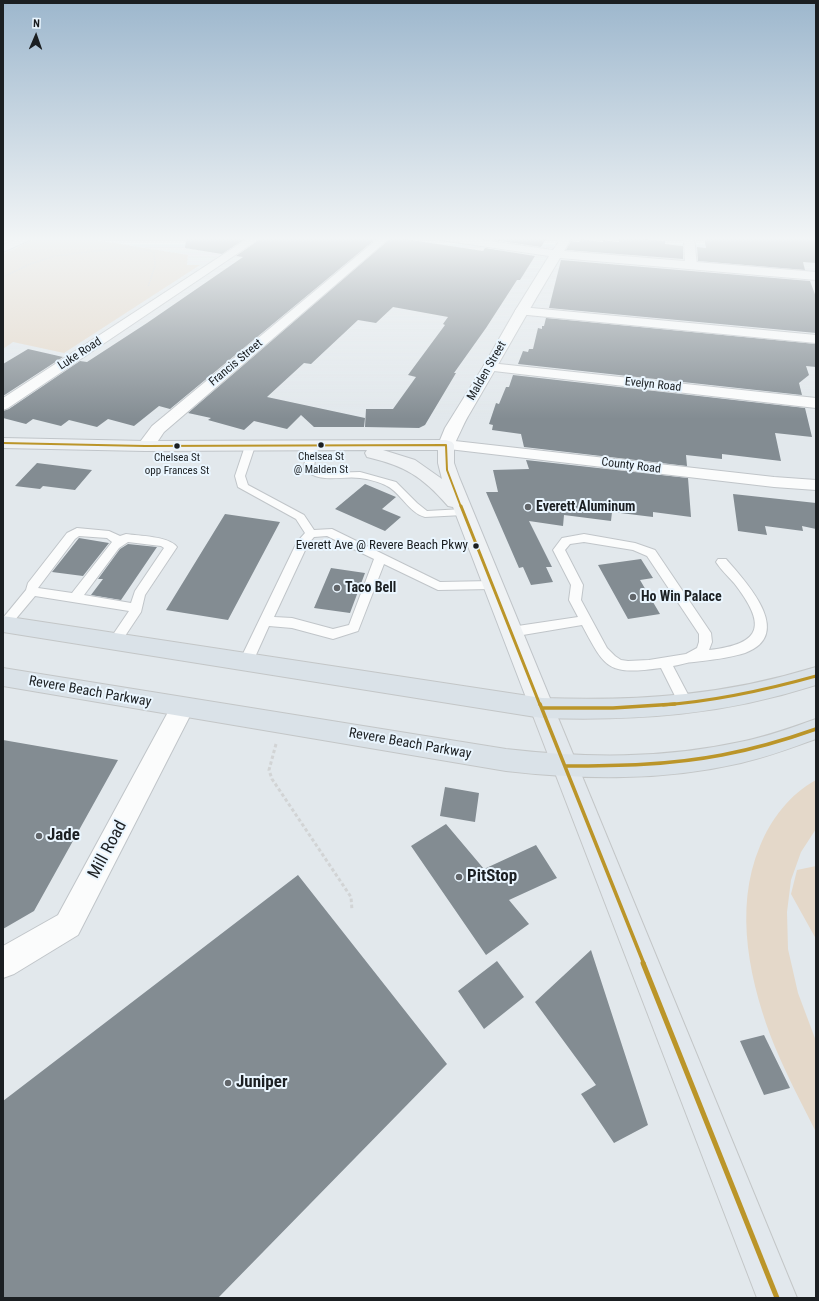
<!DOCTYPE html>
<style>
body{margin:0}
#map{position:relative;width:819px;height:1301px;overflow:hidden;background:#e2e8ec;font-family:"Roboto Condensed",sans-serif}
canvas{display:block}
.frame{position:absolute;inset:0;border:4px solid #1b1f22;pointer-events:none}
.north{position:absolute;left:16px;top:16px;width:40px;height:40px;-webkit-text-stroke:3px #eaf6ff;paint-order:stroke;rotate:2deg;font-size:11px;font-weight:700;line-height:16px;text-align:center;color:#1b1f22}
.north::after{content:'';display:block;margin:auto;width:14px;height:18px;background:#1b1f22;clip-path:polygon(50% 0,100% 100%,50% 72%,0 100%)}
</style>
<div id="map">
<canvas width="819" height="1301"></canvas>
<div class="frame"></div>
<div class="north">N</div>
</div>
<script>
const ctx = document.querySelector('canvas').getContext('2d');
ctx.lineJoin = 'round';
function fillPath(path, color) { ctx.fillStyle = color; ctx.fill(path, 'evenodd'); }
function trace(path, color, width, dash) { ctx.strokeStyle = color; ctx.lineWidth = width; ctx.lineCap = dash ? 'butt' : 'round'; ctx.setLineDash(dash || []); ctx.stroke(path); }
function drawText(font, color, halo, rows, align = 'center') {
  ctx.font = font + ' "Roboto Condensed",sans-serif'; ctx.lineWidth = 4; ctx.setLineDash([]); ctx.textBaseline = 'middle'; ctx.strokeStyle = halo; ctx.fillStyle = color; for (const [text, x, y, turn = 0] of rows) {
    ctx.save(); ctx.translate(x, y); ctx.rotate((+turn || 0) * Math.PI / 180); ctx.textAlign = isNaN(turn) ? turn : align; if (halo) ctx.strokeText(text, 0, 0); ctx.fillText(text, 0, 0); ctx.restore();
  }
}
fillPath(new Path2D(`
 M39,237H78L188,255L187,265H200L64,353L13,342L3,349V254Z
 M816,780V829L801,852L791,880L787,912L788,949L798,993L816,1041V1132C802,1104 787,1076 775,1047C750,985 733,909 760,846C771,819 790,794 816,780Z
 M816,866V939L791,894L797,870Z`), '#e4d8c9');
fillPath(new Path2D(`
 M186,237H248L222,254L185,248Z
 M263,237H378L170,409L159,406L134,426L108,419L97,427L69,420L61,426L33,419L26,424L3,418V411L9,409L80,361L87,362L147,323L243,257L236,256Z
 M392,237L483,251L485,248L535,256L520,280H517L486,328L454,373H456L425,425L419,428L365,427L366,409H393L416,377L408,375L445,325L443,324L448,317L393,307L376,323L358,320L311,364L304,363L267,397L365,418L364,427H314L301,415L287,429L254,421L244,430L208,420L211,418L188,413Z
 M496,237H547L541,247L493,240Z
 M619,237L665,241V244L683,246V259L566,250L571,241L579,242L580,239L603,242V240L619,242Z
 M704,237H816V263L803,262L805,270L698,261L697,247L706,248Z
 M561,260L810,281L816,297V333L549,308Z
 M546,318L816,344V367L806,366L809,375L799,383L802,395L518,364L523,351L528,352L529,349H533L538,328L542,329V326H544Z
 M28,349L63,357L3,396V364Z
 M513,375L805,408L812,437L775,433L781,461L722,454V459L686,455L687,466L524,447L521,434L492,430L493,425L489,424L496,403L499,404L506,387H509Z
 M526,460L688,478L691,517L653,512V517L612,512L611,521L564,515L563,526L529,521L552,567H546L553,582L531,585L523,567L519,568L486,492H498L493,470L529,469Z
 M37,463L92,470L75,490L43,486L40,489L15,486Z
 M365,484L396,497L382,509L401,517L385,531L335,509Z
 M733,494L816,503V529L802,526L803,531L765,526L767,535L738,531Z
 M225,514L280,522L228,620L166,610Z
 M79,538L109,543L83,576L52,572Z
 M128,544L157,547L121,600L91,595L103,579H98L120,549Z
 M641,559L653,578L640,580L660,614L628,619L598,565Z
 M331,568L365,573L350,613L314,608Z
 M3,740L118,760L34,911L3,929Z
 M445,787L479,793L475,822L440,816Z
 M446,824L484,869L536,845L557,878L509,900L529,924L486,955L411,846Z
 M298,875L447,1064L218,1298H3V1101Z
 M591,950L648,1125L614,1143L581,1094L596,1085L535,1002Z
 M497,961L524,997L484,1029L458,991Z
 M764,1035L790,1088L764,1095L740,1041Z`), '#838c92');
const service = new Path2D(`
 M250,443L255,446L245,476L248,485L304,515L314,530L332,529L440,582L492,581L496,582L498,585L496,588L492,589L438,590L384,564L358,631L333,639L292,628L269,626L251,666L246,667L241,666L239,662L297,542L305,533L296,519L238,487L235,476L245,446ZM327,536L374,559L349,625L333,629L292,618L274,617L308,544L314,537Z
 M312,443L317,446L314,467L327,473L360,472L396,482L417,503L427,511L463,509L468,512L463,515L425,517C409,513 400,492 387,486C380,482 368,479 360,478C342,475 318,485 304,468L307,446Z
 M77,528L109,531L120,536L126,534C139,536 169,536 177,547L145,595L141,612L119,645L114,647L109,645L108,642L129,611L35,596L9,627L3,628V618L26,590L28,583L67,533ZM79,536L107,538L112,542L72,593L38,588L75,539ZM128,542L161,546L164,548L135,591L131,603L84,595L119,548Z
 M584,534L635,543L655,550L711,633L712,642L709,650C764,644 766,624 734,583C728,576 721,570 716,562L718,559H726C745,581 796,634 745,653C729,658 711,660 694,662C687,662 680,665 673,666L694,706L692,710L687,712L682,710L661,668C608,675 606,670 582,625L511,637L507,635L505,632L507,629L511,627L578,617L569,600L571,585L553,550L562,538ZM584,542L633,550L647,556L699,634V642L697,648L686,654L649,660L628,661L621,660L615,656L607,648L581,600L583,585L565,550L570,544Z`);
const minor = new Path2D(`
 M20,237H33L32,239L3,252V245Z
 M250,237H262L8,408L3,410V398Z
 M380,237H391L164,432C157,442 152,453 139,449L137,446L152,426Z
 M684,237H694L697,266L695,268H687L685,266Z
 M521,307L816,335V343L517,314L515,311L517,308Z
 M490,363L816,398V408L485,370L483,367L485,364Z
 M446,440L774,477L816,480V490L774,487L440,448L438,445L440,442Z
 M182,698L190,701L194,708L78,935L14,974L3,978V946L58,915L174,701Z`);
const tertiary = new Path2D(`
 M435,237H460L553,250L562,237H572L564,251L816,272V280L560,258C529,309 500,362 470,413C463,424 458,439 452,448L446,450L440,448L438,445L445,428L483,367L515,311L549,256L440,240L436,239Z`);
const secondary = new Path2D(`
 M3,438L145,441L446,440L452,442L454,445V463L459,477L554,708L550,715L542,718L534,715L530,708L453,507L448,506C422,476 405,466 367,457L365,453L367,450L145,451L3,448ZM383,450H438V463L442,479L415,460Z`);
const primary = new Path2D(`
 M542,698L550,701L554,708L797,1298H757L530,708L534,701Z`);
const trunk = new Path2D(`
 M3,616L542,698C640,701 722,696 816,667V685C722,715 640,721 542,718L3,632Z
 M3,668L506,749C585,758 662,759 740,742C766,737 791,728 816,719V739C791,748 767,757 741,763C663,781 585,780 506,771L3,686Z`);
trace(service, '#c0c5c9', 2);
trace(minor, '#c0c5c9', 2);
trace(tertiary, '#c0c5c9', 2);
trace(secondary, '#c0c5c9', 2);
trace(primary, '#c3c6c7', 2);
trace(trunk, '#c3c6c7', 2);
trace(new Path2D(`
 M3,277L30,264L55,256L130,247L154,252L155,266L148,287`), '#d2d4d5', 1.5, [1.5, 1]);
trace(new Path2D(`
 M276,744L269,770L272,779L351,897L352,910`), '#d2d4d5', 3, [3.5, 2.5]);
fillPath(service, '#fbfcfc');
fillPath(minor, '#fbfcfc');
fillPath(tertiary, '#fbfcfc');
fillPath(secondary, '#eff2f4');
fillPath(primary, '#e2e8ed');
fillPath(trunk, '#dae2e8');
trace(new Path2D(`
 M3,443L145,446L446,445L447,470L461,507`), '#bb9529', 2);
trace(new Path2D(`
 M461,506L540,705
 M663,705C716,701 766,690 816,676`), '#bb9529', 3);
trace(new Path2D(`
 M540,704L644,964
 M542,708H613L675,704
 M565,766C618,766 670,765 722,755C754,749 785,740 816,729`), '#bb9529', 3.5);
trace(new Path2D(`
 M643,963L777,1298`), '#bb9529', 5);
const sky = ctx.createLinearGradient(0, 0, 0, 419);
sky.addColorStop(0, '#9db7cd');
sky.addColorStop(0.57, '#f2f5f6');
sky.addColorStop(1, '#f2f5f600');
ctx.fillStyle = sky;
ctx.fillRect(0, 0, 819, 419);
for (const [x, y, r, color] of [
 [321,445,3.5,"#1b1f22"],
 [177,446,3.5,"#1b1f22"],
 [528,507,4,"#616569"],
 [476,546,3.5,"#1b1f22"],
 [337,588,4,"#616569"],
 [633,597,4,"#616569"],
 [39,836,4,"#616569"],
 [459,877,4,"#616569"],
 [228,1083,4,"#616569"]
]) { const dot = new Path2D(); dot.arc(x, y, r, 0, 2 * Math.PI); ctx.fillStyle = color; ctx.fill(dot); trace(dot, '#eaf6ff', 1.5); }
drawText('11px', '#1b1f22', '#eaf6ff', [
 ["Chelsea St",321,457],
 ["@ Malden St",321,470],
 ["Chelsea St",177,458],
 ["opp Frances St",177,471]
]);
drawText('12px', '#1b1f22', '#eaf6ff', [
 ["Luke Road",80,354,-33],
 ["Francis Street",236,363,-40],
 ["Malden Street",487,371,-60],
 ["Evelyn Road",653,385,6],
 ["County Road",631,466,7]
]);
drawText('13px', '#1b1f22', '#eaf6ff', [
 ["Everett Ave @ Revere Beach Pkwy",468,546]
], 'right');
drawText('bold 14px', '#1b1f22', '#eaf6ff', [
 ["Everett Aluminum",536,507],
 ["Taco Bell",345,588],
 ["Ho Win Palace",641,597]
], 'left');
drawText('14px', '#1b1f22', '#eaf6ff', [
 ["Revere Beach Parkway",90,692,10],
 ["Revere Beach Parkway",410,744,10]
]);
drawText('bold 17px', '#1b1f22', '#eaf6ff', [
 ["Jade",47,836],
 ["PitStop",467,877],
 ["Juniper",236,1083]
], 'left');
drawText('17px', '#1b1f22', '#eaf6ff', [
 ["Mill Road",108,850,-62]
]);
</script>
